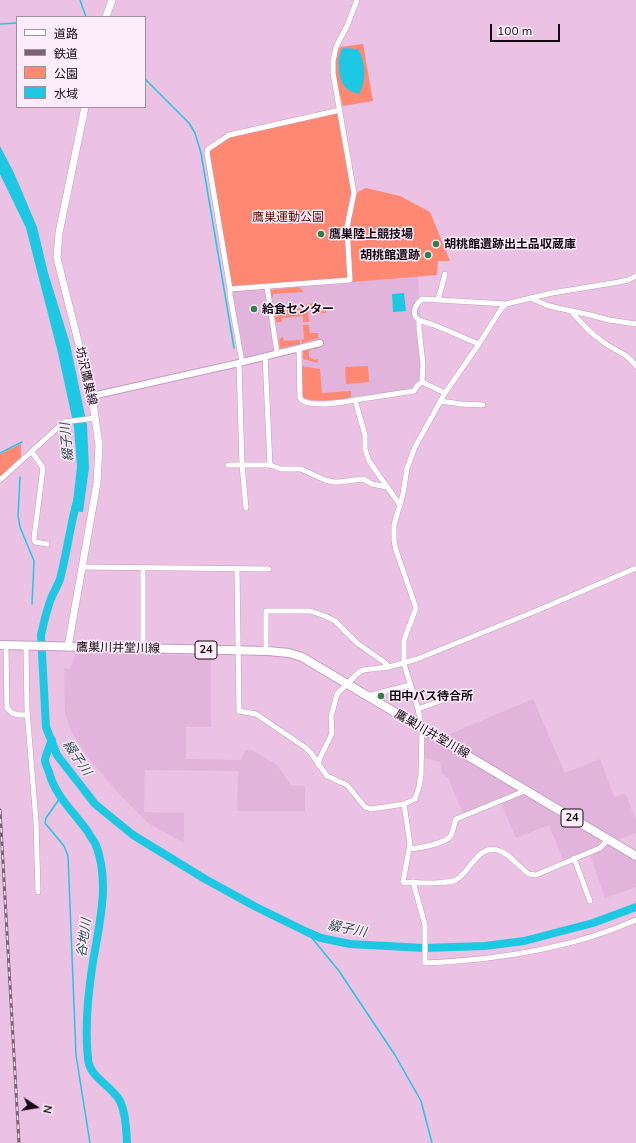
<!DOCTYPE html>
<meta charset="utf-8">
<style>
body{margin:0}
#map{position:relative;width:636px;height:1143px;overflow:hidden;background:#ebc2e4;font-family:Mulish,"Noto Sans JP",sans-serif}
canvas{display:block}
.legend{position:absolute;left:16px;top:16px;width:130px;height:92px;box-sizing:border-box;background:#fdecfa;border:1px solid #a0919e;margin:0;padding:5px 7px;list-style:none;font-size:12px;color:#150813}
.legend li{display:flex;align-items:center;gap:8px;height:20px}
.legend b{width:20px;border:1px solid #a0919e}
.north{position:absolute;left:16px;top:1087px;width:40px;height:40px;-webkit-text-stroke:3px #fdecfa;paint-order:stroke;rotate:102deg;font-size:11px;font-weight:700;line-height:16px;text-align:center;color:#150813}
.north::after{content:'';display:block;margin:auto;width:14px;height:18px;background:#150813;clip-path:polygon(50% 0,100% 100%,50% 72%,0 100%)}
.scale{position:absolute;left:490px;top:24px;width:70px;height:18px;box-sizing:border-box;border:2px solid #150813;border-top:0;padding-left:5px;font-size:12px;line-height:14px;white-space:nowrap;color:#150813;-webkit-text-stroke:3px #fdecfa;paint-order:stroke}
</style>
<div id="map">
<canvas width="636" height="1143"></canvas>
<ul class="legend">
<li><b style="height:5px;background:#fff"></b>道路</li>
<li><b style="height:5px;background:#7c6178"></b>鉄道</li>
<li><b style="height:11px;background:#ff8873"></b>公園</li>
<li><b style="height:11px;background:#1ec8e2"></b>水域</li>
</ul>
<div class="north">N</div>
<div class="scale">100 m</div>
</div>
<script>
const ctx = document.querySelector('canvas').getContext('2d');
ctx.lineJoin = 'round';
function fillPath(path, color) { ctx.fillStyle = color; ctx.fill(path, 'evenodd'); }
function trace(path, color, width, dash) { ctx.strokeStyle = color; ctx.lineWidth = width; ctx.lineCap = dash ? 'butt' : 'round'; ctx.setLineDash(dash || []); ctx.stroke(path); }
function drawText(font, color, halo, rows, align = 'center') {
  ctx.font = font + ' Mulish,"Noto Sans JP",sans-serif'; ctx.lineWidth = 3; ctx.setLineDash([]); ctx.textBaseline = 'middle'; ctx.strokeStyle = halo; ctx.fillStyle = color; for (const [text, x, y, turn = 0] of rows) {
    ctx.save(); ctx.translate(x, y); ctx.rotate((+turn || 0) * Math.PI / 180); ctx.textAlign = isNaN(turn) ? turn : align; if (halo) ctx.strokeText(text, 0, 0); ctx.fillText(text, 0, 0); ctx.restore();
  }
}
fillPath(new Path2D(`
 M418,276L424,377L411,389L404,392L324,401H306L302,398V350L297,345L244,358L232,292Z
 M76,652L211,656V727H186V759L241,760L245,750H252L277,765L291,785L305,786V811H237L238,771L145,770L144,812L184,813V843L148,823L119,794L87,756L72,733L65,714L64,668L70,669Z
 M533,699L565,773L600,759L614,797L625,793L636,820V833L618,840L636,851V887L605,898L589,852L564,862L549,825L516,838L500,801L464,816L448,778L442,774L440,762L425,758L424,736L428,734L440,738Z`), '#e3b4db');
fillPath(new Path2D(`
 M363,44L373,101L343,106C338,87 330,65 340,47Z
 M340,110L354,194L366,188L400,196L430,212L450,261H438L437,275L232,292L208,149L220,139Z
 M299,287L304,292L273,294V297L271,298L270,290Z
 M321,303L323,307L326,308V313L310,314V306H306V304Z
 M306,308L308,309L309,322H303V316L282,318V322H276L274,310Z
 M303,325H309L310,333H318V338L302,343L301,340L304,339Z
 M283,337L284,341L300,340V344L280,348L279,339Z
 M317,347V349L313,348L309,351V357L314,360L318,359V363L303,359V350Z
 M302,366L320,369L322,393L351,391V397C343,400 309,403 303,397Z
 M368,366L369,382L346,384L345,367Z
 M21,444V459L0,478V454Z`), '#ff8873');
fillPath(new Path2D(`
 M343,48L358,49C366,63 367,80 359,94C344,91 339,81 339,66C338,60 339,54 343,48Z
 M0,146L14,173L37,227L48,273L70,344L87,425L89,468L83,512L72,511L77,467L74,427L58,353L26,228L0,174Z
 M404,293L406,311L393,312L392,294Z`), '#1ec8e2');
trace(new Path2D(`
 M80,0L86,17
 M0,24L17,23
 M145,79L189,123L195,133L201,153L234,348
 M0,453L22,442
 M20,477L18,516L20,527L34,561L32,604
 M60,798L46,818L45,823L64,846L68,856L76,1055L90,1143
 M307,932L339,971L395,1055L421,1101L432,1143`), '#1ec8e2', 1.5);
trace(new Path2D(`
 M77,501C70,526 67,553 60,579C58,585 55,590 52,596C47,608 44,622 41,635L46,727L57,755L95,804L133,835L205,879L256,907L307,932L321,938L350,944L424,948L485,946L524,941L593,923L636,907
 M52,740C50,744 45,758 45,760C45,764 48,769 49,772C55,796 74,812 88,832C90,836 94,841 96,845C111,885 98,928 92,968C88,995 85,1032 88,1059C89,1077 112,1086 120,1101C126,1114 126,1129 127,1143`), '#1ec8e2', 8);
const minor = new Path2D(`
 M267,286L277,353
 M230,289L350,280L347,227L354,193L333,73V61L336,47L347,26L357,0
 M530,298L549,306L590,315L609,320L636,324
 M438,300L445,274
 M572,312C582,325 593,335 606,344C619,353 625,352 636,366
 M419,321V328L423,365L422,382L445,393
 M479,344C464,338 449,331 434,325C429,323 423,322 419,320C410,314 416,304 422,299L506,304L552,293L619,282L628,280L636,276
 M299,348L300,398C307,409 343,402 355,400L365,435V449L369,461L400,505
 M242,362L230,295V289L207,153L208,149L229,135L340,110
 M239,363L242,465L246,508
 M355,400L414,391L417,386L422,382
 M440,401L461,404L483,405
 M32,452L43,468L34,538L35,542L47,544
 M228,465H270L265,356
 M270,465L281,469H301L325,480L334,482H339L363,479L372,484L387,487
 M0,480L64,422L95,418
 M82,567L269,569
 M237,569L239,711L256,714L306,748L311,753L327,776L347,785L365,807L371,809L385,807L404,804L415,799L419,787L421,775L422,729L418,709L404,664V640L416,608L396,550L394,541V525L403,494L407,468L415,447L445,393L479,344L501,309L506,304
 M26,646L27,710L36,821L38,892
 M143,648V569
 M6,650L7,708C14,716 18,715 27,715
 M266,651V611H310L325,616L335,621L357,643L384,662L389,667
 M367,696L410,685
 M418,709L448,698
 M318,765L320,758L332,733L331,717L337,694L358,673L363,670L389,667L417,659L536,611L636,568
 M404,804L410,844L403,882L405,883L413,882L425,925V963C497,960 570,949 636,920
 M410,849C420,848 442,844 450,837C453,833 454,824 456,819L527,790
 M574,858L590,901
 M413,882C420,884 451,883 456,880C471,872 478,842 500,851C510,854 520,868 529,874L536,875L600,848L609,839`);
const tertiary = new Path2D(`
 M92,396L239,363L320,343`);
const secondary = new Path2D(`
 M106,17L112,0
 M68,647L97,483L99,445L92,396L57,258L59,233L85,107`);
const primary = new Path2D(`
 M0,645L268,651L289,653L302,657L636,856`);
trace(minor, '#c29bbc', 6);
trace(tertiary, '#c29bbc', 8);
trace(secondary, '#c29bbc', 8);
trace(primary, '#c29bbc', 10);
trace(minor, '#fff', 5);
trace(tertiary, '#fff', 6);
trace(secondary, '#fff', 7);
trace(primary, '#fff', 8);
const rail = new Path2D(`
 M0,810L19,1143`);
trace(rail, '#7c6178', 3);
trace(rail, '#fdecfa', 1.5, [4.5]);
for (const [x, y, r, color] of [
 [321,234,4,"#337e4c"],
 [436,244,4,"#337e4c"],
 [428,255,4,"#337e4c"],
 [254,309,4,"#337e4c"],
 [381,696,4,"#337e4c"]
]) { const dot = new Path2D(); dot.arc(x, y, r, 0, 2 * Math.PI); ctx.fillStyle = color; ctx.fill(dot); trace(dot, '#fdecfa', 1.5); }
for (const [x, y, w] of [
 [206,650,22],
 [572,818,22]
]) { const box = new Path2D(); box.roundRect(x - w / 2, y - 9, w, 18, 3); ctx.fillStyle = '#fdecfa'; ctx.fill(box); trace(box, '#150813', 1); }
drawText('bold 11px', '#150813', null, [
 ["24",206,650],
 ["24",572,818]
]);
drawText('12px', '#5d0c02', '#fdecfa', [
 ["鷹巣運動公園",288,217]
]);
drawText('bold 12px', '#150813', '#fdecfa', [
 ["鷹巣陸上競技場",329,234],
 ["胡桃館遺跡出土品収蔵庫",444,244],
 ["胡桃館遺跡",420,255,"right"],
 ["給食センター",262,309],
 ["田中バス待合所",389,696]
], 'left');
drawText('12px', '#150813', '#fdecfa', [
 ["坊沢鷹巣線",86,376,77],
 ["鷹巣川井堂川線",118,648,1],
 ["鷹巣川井堂川線",432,734,30]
]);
drawText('italic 13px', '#2f4e54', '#fdecfa', [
 ["綴子川",67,442,-96],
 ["綴子川",77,758,56],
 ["綴子川",347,929,11],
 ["谷地川",84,938,-82]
]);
</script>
